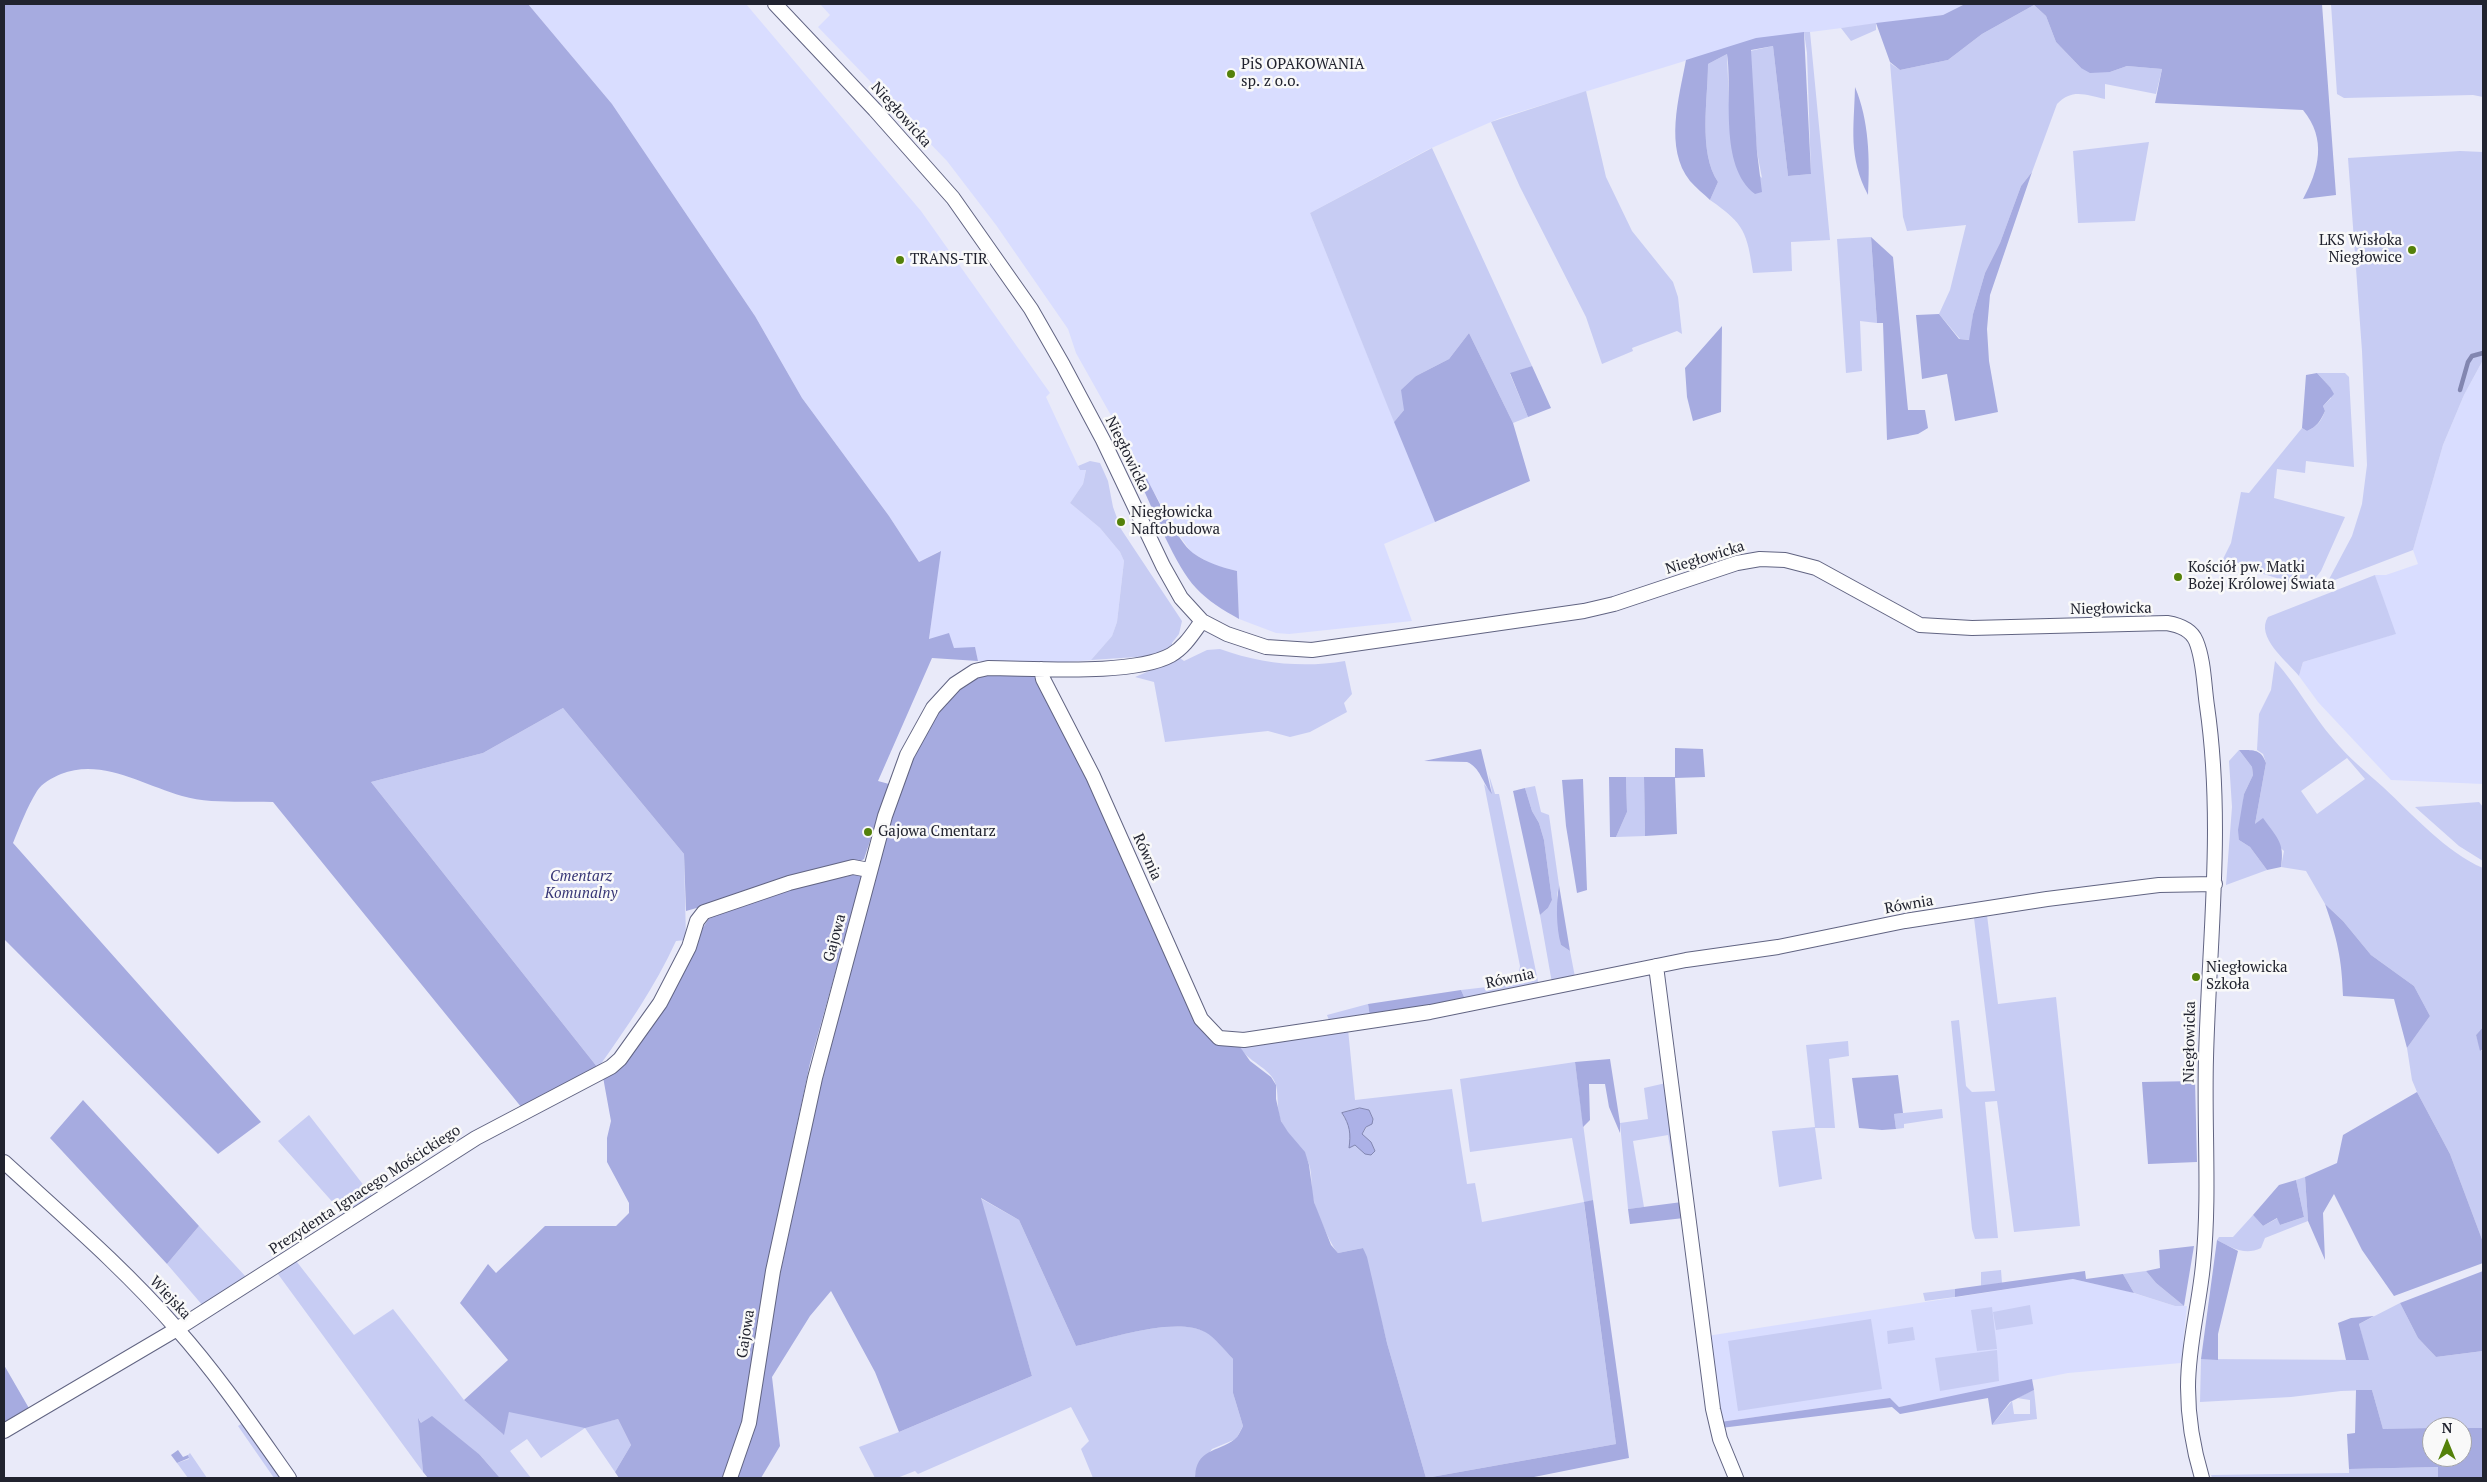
<!DOCTYPE html>
<meta charset="utf-8">
<style>
body{margin:0}
#map{position:relative;width:2487px;height:1482px;overflow:hidden;background:#e9eaf9;font-family:"PT Serif",serif}
canvas{display:block}
.frame{position:absolute;inset:0;border:5px solid #21232f;pointer-events:none}
.north{position:absolute;left:2422px;top:1417px;width:50px;height:50px;box-sizing:border-box;background:#f9f9f9;border:1px solid #a3a3a8;border-radius:50%;rotate:0deg;font-size:14px;font-weight:700;line-height:20px;text-align:center;color:#21232f}
.north::after{content:'';display:block;margin:auto;width:18px;height:22px;background:#54810a;clip-path:polygon(50% 0,100% 100%,50% 72%,0 100%)}
</style>
<div id="map">
<canvas width="2487" height="1482"></canvas>
<div class="frame"></div>
<div class="north">N</div>
</div>
<script>
const ctx = document.querySelector('canvas').getContext('2d');
ctx.lineJoin = 'round';
function fillPath(path, color) { ctx.fillStyle = color; ctx.fill(path, 'evenodd'); }
function trace(path, color, width, dash) { ctx.strokeStyle = color; ctx.lineWidth = width; ctx.lineCap = dash ? 'butt' : 'round'; ctx.setLineDash(dash || []); ctx.stroke(path); }
function drawText(font, color, halo, rows, align = 'center') {
  ctx.font = font + ' "PT Serif",serif'; ctx.lineWidth = 5; ctx.setLineDash([]); ctx.textBaseline = 'middle'; ctx.strokeStyle = halo; ctx.fillStyle = color; for (const [text, x, y, turn = 0] of rows) {
    ctx.save(); ctx.translate(x, y); ctx.rotate((+turn || 0) * Math.PI / 180); ctx.textAlign = isNaN(turn) ? turn : align; if (halo) ctx.strokeText(text, 0, 0); ctx.fillText(text, 0, 0); ctx.restore();
  }
}
fillPath(new Path2D(`
 M528,4H746L921,211L1050,393L1046,397L1080,470L1086,469L1083,484L1070,503L1100,528L1120,552L1124,561L1117,622L1112,636L1091,660L1056,663L978,661L975,648H954L929,640L940,551L919,562L889,516L802,398L755,316L612,104Z
 M820,4H1965L1943,15L1756,39L1500,118L1427,150L1310,213L1435,522L1384,544L1412,621L1289,634L1276,633L1239,619L1237,571L1213,565L1191,552L1173,526L1076,353L1068,329L996,225L947,161L818,27L830,15Z
 M2483,360V784L2391,780L2318,702L2299,676L2303,662L2395,634L2375,575H2386L2418,564L2413,550L2443,445L2464,395Z
 M2073,1279L2127,1291L2175,1306H2187L2181,1363L2068,1373L1899,1407L1890,1398L1720,1422L1707,1336Z`), '#d9ddff');
fillPath(new Path2D(`
 M2331,4H2483V97L2473,95L2344,98L2337,94Z
 M2034,5L2046,16L2056,42L2081,68L2110,72L2127,66L2162,69L2156,94L2105,84V99C2086,95 2072,88 2057,104L2032,172L2021,186L2000,243L1985,273L1973,314L1970,340L1960,339L1939,314L1950,290L1966,225L1907,231L1903,217L1890,63L1900,70L1948,60L1982,34Z
 M1876,23V30L1851,41L1841,28Z
 M1804,32H1810L1830,240L1791,242L1792,271L1753,273C1747,233 1745,224 1710,200L1718,182C1698,152 1708,99 1708,64L1727,54L1730,130L1733,152L1762,178L1757,152L1750,51L1773,46L1788,176L1811,174L1807,53Z
 M1586,91L1606,177L1632,231L1673,282L1678,297L1682,334L1677,331L1632,348L1633,351L1602,364L1586,317L1520,187L1491,122Z
 M2149,142L2135,221L2078,223L2073,151Z
 M1432,148L1532,366L1510,374L1528,417L1513,423L1469,333L1449,359L1416,376L1404,410L1394,422L1310,213Z
 M2460,151L2483,152V360L2464,395L2443,445L2413,550L2327,583L2352,536L2362,504L2367,465L2362,351L2348,158Z
 M1871,237L1877,323L1860,321L1862,371L1846,373L1837,239Z
 M2317,373H2345L2349,377L2354,467L2306,461L2305,473L2277,469L2274,498L2345,517L2321,571L2313,581L2291,590L2299,585L2222,561L2231,543L2241,492L2249,493L2302,428L2307,431C2317,427 2322,420 2325,411L2323,406L2331,398L2330,387Z
 M1090,461L1100,463L1108,481L1113,507L1121,529L1182,621L1179,634L1172,643V647L1151,656L1091,660L1112,636L1117,622L1124,561L1120,552L1100,528L1070,503L1083,484L1086,470H1080L1078,466Z
 M2375,575L2396,634L2303,662L2299,676C2287,661 2255,637 2268,617Z
 M1220,649C1261,664 1303,668 1345,661L1352,694L1344,703L1347,712L1310,732L1290,737L1268,731L1165,742L1154,682L1135,677L1180,658L1184,661L1207,650Z
 M2275,661C2297,685 2312,715 2334,740C2348,757 2366,772 2383,787C2412,814 2447,853 2483,868V1027L2476,1035L2481,1051L2483,1049V1242L2450,1154L2417,1092L2412,1080L2407,1048L2430,1016L2414,986L2371,955L2343,921L2325,904L2306,871L2281,867L2284,851L2255,824L2266,763L2263,754L2257,750L2259,714L2271,690ZM2347,758L2365,779L2317,814L2301,791Z
 M563,708L684,854L686,940L676,941C655,987 627,1027 598,1068L371,782L483,753Z
 M2239,750L2252,767L2253,775L2244,794L2239,840L2250,847L2267,870L2226,885L2232,807L2229,761Z
 M1489,775L1495,794H1499L1539,986L1465,999L1461,990L1513,984L1517,982L1520,966L1484,784L1492,793Z
 M1626,777H1644L1645,836L1616,837L1627,812Z
 M1535,786L1541,812L1549,815L1559,885L1557,895L1561,945L1570,951L1575,977L1552,983L1540,915L1548,908L1552,900L1544,840L1539,823L1532,811L1525,788Z
 M2479,802L2483,807V861L2459,846L2415,807Z
 M1987,915L1998,1004L2056,997L2080,1226L2014,1232L1997,1101L1985,1102L1998,1238L1975,1239L1972,1229L1951,1021L1959,1020L1966,1086L1972,1092L1995,1091L1974,918Z
 M1368,1004L1370,1017L1330,1023L1327,1015Z
 M1348,1029L1355,1100L1452,1089L1467,1184L1475,1183L1482,1222L1584,1202L1572,1138L1470,1152L1460,1079L1575,1062L1593,1200L1584,1203L1616,1444L1426,1478L1387,1343L1363,1248L1338,1253C1330,1244 1317,1213 1314,1202C1310,1189 1313,1176 1309,1164C1303,1147 1289,1138 1282,1123C1276,1111 1279,1098 1276,1085C1271,1067 1246,1062 1238,1044ZM1360,1108L1369,1110L1373,1119L1362,1134L1375,1150L1371,1155L1355,1145L1353,1146L1350,1126L1342,1114Z
 M1848,1041L1849,1056L1829,1059L1835,1128H1815L1822,1179L1779,1187L1772,1131L1815,1127L1806,1045Z
 M1666,1083L1682,1202H1679L1668,1135L1633,1141L1644,1207L1628,1209L1620,1123L1648,1119L1644,1088Z
 M1942,1109L1943,1118L1904,1124V1128L1896,1129L1894,1114Z
 M309,1115L372,1196L345,1216L278,1141Z
 M2305,1177L2308,1221L2265,1238L2261,1248C2245,1256 2232,1248 2217,1240L2219,1237H2233L2253,1215L2263,1226L2278,1218L2280,1225L2304,1217L2296,1180Z
 M980,1198L1019,1220L1076,1346C1107,1339 1176,1316 1206,1332C1216,1337 1225,1351 1233,1359V1393L1243,1426L1236,1439L1212,1449L1195,1473V1478H1093L1081,1449L1089,1441L1071,1407L918,1474L915,1471L897,1478H875L859,1447L899,1432L1032,1376Z
 M199,1226L246,1277L204,1307L167,1264Z
 M293,1257L354,1335L393,1309L464,1400L503,1434L509,1411L585,1427L618,1419L631,1445L615,1472L585,1428L541,1458L527,1439L510,1451L531,1478H500L480,1455L421,1423L419,1419L423,1472L275,1270Z
 M2001,1270L2002,1283L1981,1286V1272Z
 M2146,1271L2156,1283L2184,1306H2175L2134,1293L2123,1274Z
 M1955,1289V1297L1925,1301L1923,1293Z
 M2400,1303L2418,1338L2436,1357L2483,1351V1428L2383,1429L2372,1390L2341,1391L2291,1397L2200,1402L2201,1359L2368,1360L2359,1324Z
 M2030,1305L2033,1324L1996,1330L1993,1312Z
 M1992,1307L1997,1349L1977,1351L1971,1310Z
 M1871,1319L1882,1389L1738,1411L1728,1341Z
 M1913,1327L1915,1340L1888,1344L1887,1331Z
 M1997,1350L1999,1381L1940,1391L1935,1358Z
 M2034,1390L2037,1419L1992,1425L2012,1401L2014,1414H2030V1400L2017,1398Z
 M244,1422L285,1478H274L238,1426Z
 M190,1453L207,1478H188L177,1463L189,1459L188,1455Z
 M2438,1467V1478H2212L2211,1475L2349,1473V1469Z`), '#c7ccf3');
fillPath(new Path2D(`
 M4,4H528L612,104L755,316L802,398L889,516L919,562L941,551L929,639L949,633L954,648L975,647L978,661L932,658L878,781L889,784L864,859L857,863L686,911L684,854L563,708L483,753L371,782L598,1068L522,1108L273,802C243,801 210,804 182,796C143,785 102,758 61,774C52,778 42,783 37,791C27,807 20,826 13,843L261,1122L218,1154L4,939Z
 M1965,4H2322L2336,195L2303,199C2319,170 2327,139 2303,110L2155,103L2162,69L2127,66L2110,72L2090,73L2081,68L2056,42L2046,16L2034,5L1982,34L1948,60L1900,70L1890,62L1876,23L1943,15Z
 M1804,32L1811,174L1788,176L1773,46L1751,50L1757,152L1762,192L1755,194C1718,166 1733,94 1727,54L1708,64C1708,99 1698,152 1718,182L1710,200C1704,194 1696,188 1690,181C1664,148 1679,98 1686,60L1756,38Z
 M1855,87C1869,120 1870,159 1868,195C1848,156 1854,129 1855,87Z
 M2032,172L1990,295L1987,329L1989,361L1998,412L1955,421L1947,374L1922,379L1916,315L1939,314L1959,339L1969,340L1973,314L1985,273L2000,243L2021,186Z
 M1871,237L1893,257L1908,410H1925L1928,428L1918,434L1887,440L1883,323H1877Z
 M1722,326L1721,412L1693,421L1687,397L1685,368Z
 M1469,333L1513,423L1530,481L1435,522L1394,422L1404,410L1401,390L1416,376L1449,359Z
 M1532,366L1551,408L1528,417L1510,373Z
 M2317,373L2330,387L2334,394L2323,406L2325,411C2321,420 2317,427 2307,431L2302,428L2306,375Z
 M1144,473C1154,492 1177,541 1193,553C1207,563 1221,567 1237,571L1239,619C1223,610 1208,601 1196,588C1175,566 1154,511 1140,482Z
 M1037,674L1077,753L1193,1012L1238,1044L1250,1061L1271,1077L1276,1085V1099L1281,1121L1288,1132L1305,1152L1309,1165L1314,1202L1331,1245L1338,1253L1363,1248L1367,1257L1387,1343L1426,1478L1616,1444L1584,1202L1593,1200L1629,1458L1529,1478H1195C1196,1448 1217,1453 1235,1439C1238,1437 1241,1430 1243,1426L1233,1393V1359C1225,1351 1215,1337 1205,1332C1176,1316 1108,1339 1076,1346L1019,1220L981,1198L1032,1376L899,1432L875,1372L831,1291L810,1316L772,1377L780,1446L761,1478H736L821,1085L889,826C904,779 927,701 976,679C994,671 1018,674 1037,674Z
 M1675,748L1703,749L1705,777L1675,778L1677,834L1645,836L1644,777H1675Z
 M1481,749L1492,794C1483,784 1480,767 1467,762L1424,761Z
 M2239,750C2254,750 2261,749 2266,763L2255,824L2263,818C2277,838 2285,842 2281,867L2267,870L2250,847L2239,840L2238,830L2244,794L2253,775L2252,767Z
 M1609,777H1626L1627,812L1616,837H1610Z
 M1583,779L1587,890L1577,893L1566,826L1562,780Z
 M1525,788L1532,811L1539,823L1544,840L1552,900L1548,908L1540,915L1513,791Z
 M863,873L810,1063L771,1248L757,1323L744,1415L734,1450L722,1478H619L615,1472L631,1445L618,1419L585,1428L509,1412L504,1435L464,1400L508,1360L460,1303L488,1264L496,1273L545,1226H616L629,1213V1203L607,1162V1138L611,1121L603,1077L710,917L773,892Z
 M1559,885L1570,951L1561,945C1556,927 1556,903 1559,885Z
 M2325,904L2343,921L2371,955L2414,986L2430,1016L2407,1048L2394,999L2343,996C2342,959 2337,938 2325,904Z
 M1461,990L1465,999L1370,1017L1368,1004Z
 M2483,1027V1049L2480,1051L2476,1035Z
 M1610,1059L1620,1123V1133L1609,1107L1605,1084H1589L1590,1120L1583,1127L1575,1062Z
 M1898,1075L1903,1113L1894,1114L1896,1129L1882,1130L1859,1128L1852,1078Z
 M2195,1081L2197,1162L2148,1164L2142,1082Z
 M2417,1092L2450,1154L2483,1242V1263L2394,1296L2362,1250L2334,1194L2323,1213L2325,1260L2308,1221L2305,1177L2337,1163L2343,1135Z
 M83,1100L199,1226L167,1264L50,1138Z
 M2296,1180L2304,1217L2280,1225L2277,1218L2263,1226L2253,1215L2279,1185Z
 M1682,1202L1684,1218L1630,1224L1628,1209Z
 M2217,1240L2238,1251L2218,1334V1360L2201,1359Z
 M2194,1246L2184,1306L2156,1283L2146,1271L2160,1268L2159,1250Z
 M2085,1271L2086,1279L2123,1274L2134,1293L2073,1279L1955,1297V1289Z
 M2483,1271V1351L2436,1357L2418,1338L2400,1303Z
 M2374,1316L2359,1324L2369,1360H2346L2338,1323L2351,1318Z
 M4,1365L30,1410L4,1422Z
 M2032,1379L2034,1390L2010,1402L1992,1425L1988,1398L1900,1414L1892,1407L1721,1428L1720,1422L1890,1398L1899,1407Z
 M2356,1390H2372L2383,1429L2432,1428V1457H2462V1428H2483V1478H2438V1467L2349,1469L2347,1434L2355,1433Z
 M432,1416L480,1455L500,1478H428L423,1472L418,1418L421,1423Z
 M178,1450L183,1457L188,1455L189,1458L177,1463L171,1455Z`), '#a6abe0');
const water = new Path2D(`
 M1360,1108L1369,1110L1373,1119L1372,1124L1366,1127L1362,1134L1371,1142L1375,1151L1371,1155L1365,1154L1355,1145L1349,1148C1351,1134 1350,1125 1342,1113Z`);
fillPath(water, '#acb1e7');
trace(water, '#8286b0', 1);
trace(new Path2D(`
 M2460,390L2468,362L2472,356L2483,353`), '#8286b0', 4.5);
const minor = new Path2D(`
 M775,4L875,110L953,198L1031,309L1063,365L1103,440L1163,566L1181,598L1202,621L1227,634L1266,647L1312,650L1584,611L1614,604L1737,563L1760,559L1785,560L1816,568L1920,625L1972,628L2167,623C2179,625 2191,629 2196,641C2204,660 2204,686 2207,706C2224,824 2209,940 2206,1058C2204,1127 2210,1196 2203,1265C2199,1306 2188,1346 2188,1387C2188,1419 2193,1448 2202,1478
 M1041,669L1043,679L1093,776L1201,1019L1219,1038L1244,1040L1430,1012L1686,960L1778,947L1905,921L2047,899L2159,885L2215,884
 M1656,966L1713,1409L1720,1439L1736,1478
 M4,1162C63,1216 124,1268 177,1329C218,1375 253,1427 289,1478
 M4,1431L177,1329L476,1138L611,1067L620,1059L660,1003L689,947L697,921L704,912L789,883L853,867L869,870
 M730,1478L749,1423L773,1271L815,1078L885,816L907,755L933,708L955,684L975,671L988,668C1034,668 1133,676 1171,655C1185,647 1193,633 1202,621`);
trace(minor, '#616482', 16);
trace(minor, '#fff', 14);
for (const [x, y, r, color] of [
 [1231,74,5,"#54810a"],
 [2412,250,5,"#54810a"],
 [900,260,5,"#54810a"],
 [1121,522,5,"#54810a"],
 [2178,577,5,"#54810a"],
 [868,832,5,"#54810a"],
 [2196,977,5,"#54810a"]
]) { const dot = new Path2D(); dot.arc(x, y, r, 0, 2 * Math.PI); ctx.fillStyle = color; ctx.fill(dot); trace(dot, '#f9f9f9', 2); }
drawText('15px', '#21232f', '#f9f9f9', [
 ["PiS OPAKOWANIA",1241,65],
 ["sp. z o.o.",1241,82],
 ["LKS Wisłoka",2402,241,"right"],
 ["Niegłowice",2402,258,"right"],
 ["TRANS-TIR",910,260],
 ["Niegłowicka",1131,513],
 ["Naftobudowa",1131,530],
 ["Kościół pw. Matki",2188,568],
 ["Bożej Królowej Świata",2188,585],
 ["Gajowa Cmentarz",878,832],
 ["Niegłowicka",2206,968],
 ["Szkoła",2206,985]
], 'left');
drawText('15px', '#21232f', '#f9f9f9', [
 ["Niegłowicka",901,115,48],
 ["Niegłowicka",1127,454,64],
 ["Niegłowicka",1705,558,-17],
 ["Niegłowicka",2111,609,-1],
 ["Równia",1147,857,66],
 ["Równia",1909,905,-10],
 ["Gajowa",835,938,-75],
 ["Równia",1510,979,-12],
 ["Niegłowicka",2190,1042,-89],
 ["Prezydenta Ignacego Mościckiego",365,1190,-33],
 ["Wiejska",170,1298,47],
 ["Gajowa",746,1334,-81]
]);
drawText('italic 15px', '#373676', '#f9f9f9', [
 ["Cmentarz",581,877],
 ["Komunalny",581,894]
]);
</script>
